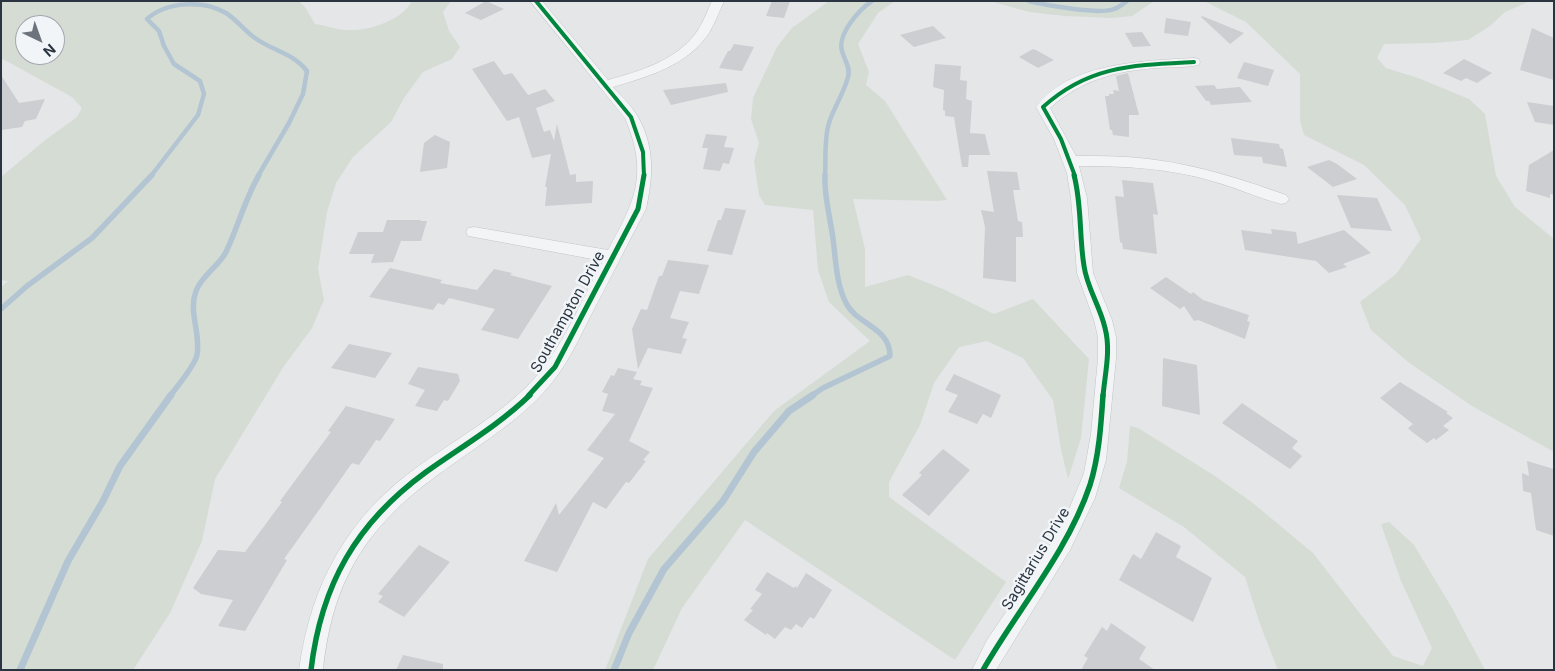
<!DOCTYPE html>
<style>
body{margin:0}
#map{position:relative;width:1555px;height:671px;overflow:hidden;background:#e4e6e8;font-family:Inter,sans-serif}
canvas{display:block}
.frame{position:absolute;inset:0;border:2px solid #2b3542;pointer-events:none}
.north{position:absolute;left:15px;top:15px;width:50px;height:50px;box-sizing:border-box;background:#f2f5f8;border:1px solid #a2a8af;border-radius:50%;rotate:138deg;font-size:14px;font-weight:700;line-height:20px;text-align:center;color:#2b3542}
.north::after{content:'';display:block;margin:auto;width:18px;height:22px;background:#6c737c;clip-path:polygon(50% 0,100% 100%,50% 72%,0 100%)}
</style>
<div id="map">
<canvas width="1555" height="671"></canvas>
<div class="frame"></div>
<div class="north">N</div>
</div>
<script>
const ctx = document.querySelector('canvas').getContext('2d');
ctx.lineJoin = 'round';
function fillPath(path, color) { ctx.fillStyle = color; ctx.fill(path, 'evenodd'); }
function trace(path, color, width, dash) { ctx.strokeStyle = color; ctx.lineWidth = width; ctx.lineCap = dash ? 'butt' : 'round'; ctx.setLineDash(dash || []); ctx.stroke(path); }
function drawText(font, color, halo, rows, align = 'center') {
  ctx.font = font + ' Inter,sans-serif'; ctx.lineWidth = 5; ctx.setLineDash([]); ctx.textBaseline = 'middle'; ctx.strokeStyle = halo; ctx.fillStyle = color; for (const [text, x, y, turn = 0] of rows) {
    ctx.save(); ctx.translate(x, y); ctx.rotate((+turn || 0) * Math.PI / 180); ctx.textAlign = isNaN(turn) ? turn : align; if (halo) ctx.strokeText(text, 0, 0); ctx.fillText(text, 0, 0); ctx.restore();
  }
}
fillPath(new Path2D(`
 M1,1H299L305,7L315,24C323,25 338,30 346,30C366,32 402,21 412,1H451L443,12L449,31L460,47L452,59L423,72L404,98L391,122L353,157L336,183L327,212L318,269L324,300L312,328L284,366L215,479L202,541L170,613L133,670H1V287L8,281L1,280V177L44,141L77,117L82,108L72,97L1,58ZM25,25H55V55H25Z
 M829,1H895L878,13L858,44L869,72L866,85L885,101L947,200L936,201L853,199L865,249V287L908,275L943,289L994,314L1033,299L1089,359L1081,438L1068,479L1061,449L1053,400L1023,358L987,341L959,347L934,383L920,425L889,482V497L1006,582L955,660L745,520L682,608L653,670H605L648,559L774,411L870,341L829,302L818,270L813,210L765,205L759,195L754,161L759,143L751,119L753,98L777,47L792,28Z
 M990,1H1154L1132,16L1113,18L1065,16L1029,12Z
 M1204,1H1530L1505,12L1490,26L1468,40L1434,43L1384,44L1377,58L1386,68L1418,78L1469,99L1485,114L1496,176L1515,207L1554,239V452L1472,406L1408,362L1371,330L1360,302L1396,274L1421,239L1405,205L1364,165L1304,135L1300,120V74L1246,22Z
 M1130,426L1138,428L1215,476L1254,504L1313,553L1393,656L1423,666L1432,648L1401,581L1381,524L1389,522L1414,545L1452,608L1485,670H1278L1260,624L1245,577L1184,527L1119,488L1127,462Z`), '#d5dcd4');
trace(new Path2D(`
 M1029,1C1045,5 1100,15 1114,9C1118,8 1123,4 1127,1
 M151,176L198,115L204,94L200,81L174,64L164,46L159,31L147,19C167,1 204,0 226,13C237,20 245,31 255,38C273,51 293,53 307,71L303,94L289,123L258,176
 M825,176C826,160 824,138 829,123C834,107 844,93 848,77C851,68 844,59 842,51C837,34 859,10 872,1`), '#b3c5d2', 4.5);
trace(new Path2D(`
 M1,309L27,286L92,238L152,175
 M170,396C177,387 195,365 197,355C201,333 188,312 196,291C202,275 219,266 226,252C238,227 245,199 259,175
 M811,396L823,388L890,356C890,327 857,325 846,303C835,281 836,256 832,232C829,213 824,194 825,175`), '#b3c5d2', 5.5);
trace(new Path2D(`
 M20,670L68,561L103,501L120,466L171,395
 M614,670L629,633L664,569L723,501L754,452L789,411L813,395`), '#b3c5d2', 7);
fillPath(new Path2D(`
 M486,1L504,9L481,20L465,13Z
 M772,1H790L784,18L766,16Z
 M1202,16L1244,33L1230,44L1201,17Z
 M1166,18L1191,22L1188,36L1164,33Z
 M933,26L946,38L914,47L900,35Z
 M1532,28L1554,38V80L1520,70Z
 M1142,32L1151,46L1133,47L1125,33Z
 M734,44L754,47L742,71L719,68L728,51H730Z
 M1033,49L1036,50L1054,60L1038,68L1019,57Z
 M1464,59L1492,73L1477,83L1466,78L1461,81L1443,73Z
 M494,61L504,75L512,73L528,95L545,89L555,101L536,108L544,132L550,130L554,141L557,124L570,175L576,174V182L593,181L592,203L545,206L547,187H545L551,154L532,158L519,117L507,121L472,69Z
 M1244,62L1274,70L1268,86L1237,78Z
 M935,64L961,66L960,80L967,81L966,99L972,101L970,133L985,134L990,155H969L968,167H962L954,117L945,116V111L943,110L944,90L933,87Z
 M1128,73L1139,115H1129V137L1113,135L1112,130H1110L1105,96H1109V94H1114L1113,90L1119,91L1116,76Z
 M1,75L19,103L45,99L36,119L25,121L22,127L1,130Z
 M726,83L728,92L671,105L663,90Z
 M1214,85L1217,89L1240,87L1252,102L1211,105L1209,101H1206L1195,86Z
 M1527,102L1554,106V125L1535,122Z
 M706,134L727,136L724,147L734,148L729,164L723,163L720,171L703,169L708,148H702Z
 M435,135L450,142L447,168L420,172L424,143Z
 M1231,138L1279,144L1280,148L1283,149L1287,167L1263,163L1262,157L1234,155Z
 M1554,150V195L1550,194V198L1526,191L1529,165Z
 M1329,160L1337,164L1357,179L1333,187L1307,167Z
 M987,171L1017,172L1020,190H1013L1018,221L1022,222L1023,237H1016V282L983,278L985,227L981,210L994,212Z
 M1122,180L1153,183L1158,215L1153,214L1157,254L1123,249L1122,243L1120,242L1115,196L1124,197Z
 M1337,195L1377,198L1392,231L1351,228Z
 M725,208L746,210L732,255L707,251L718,220H721Z
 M387,220H421L420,221H427L421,241H401L393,262L371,263L374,254H349L358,232H383Z
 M1271,229L1296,232L1298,244L1344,230L1371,253L1343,264L1347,267L1329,273L1316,261L1245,250L1241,230L1272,234Z
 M668,260L709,265L699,294L680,291L670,318L689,322L682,338L687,339L681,354L648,348L638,369L632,329L641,309L647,310L659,276H662Z
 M390,268L442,280L440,283L477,290L494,269L512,273L510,275L552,286L518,339L481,330L495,309L449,298L444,305L438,303L433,310L369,297Z
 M1166,277L1191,294L1193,292L1203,300L1249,315L1247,321L1250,322L1245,339L1198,320L1194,321L1184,306L1180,309L1150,288Z
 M349,344L392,353L375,378L331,368Z
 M1163,358L1197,365L1200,415L1162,406Z
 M418,367L458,374L460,381L448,401L444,400L437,411L415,406L425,390L408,384Z
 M618,368L637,372L633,379L642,381L640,385L653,388L629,441L650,452L643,460L646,461L629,483L626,482L606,509L593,502L557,572L524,561L556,503L559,515L604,458L587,450L615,414L602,411L608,394L602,392L611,375L614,376Z
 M954,374L1001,395L991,418L983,414L977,424L948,412L958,395L945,390Z
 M1400,382L1448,412L1446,413L1453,418L1443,426L1449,430L1436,440L1434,438L1427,443L1411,431L1408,428L1413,424L1380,398Z
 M1242,403L1298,441L1292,448L1302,456L1290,469L1222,423Z
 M346,406L395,419L380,441L376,440L359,465L352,463L314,517L284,559L287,560L245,631L218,626L233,600L201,594L193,588L218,550L245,552L282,502L280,501L331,432L328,431Z
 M943,449L970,470L929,516L902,495L922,475L919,473Z
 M1527,461L1554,469V536L1536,530L1531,493L1523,491L1522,473L1529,476Z
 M1156,532L1181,546L1176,557L1212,578L1193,622L1119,580L1133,554L1141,559Z
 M419,545L450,562L404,617L378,602L383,596L378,594Z
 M767,572L794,588L795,586L797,588L806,573L832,590L814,619L810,617L802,628L796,624L791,630L785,627L775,639L767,633L766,635L744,620L753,610L750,609L762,594L755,590Z
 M1111,623L1146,647L1139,659L1155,670H1081L1088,658L1084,656L1102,627L1107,631Z
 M403,655L443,664V670H396Z`), '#ccced1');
const street = new Path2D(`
 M530,1H542L608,80C640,71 675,61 696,33C703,23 707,12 712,1H724C719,12 715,23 709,33C687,66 649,76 613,87C621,96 632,106 638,117C655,147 653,177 646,209C627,245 609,281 590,317C577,343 565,369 545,391C519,420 485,441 453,464C373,519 333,572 323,670H299C311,583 348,516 420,465C458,438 500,415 532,381C561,351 582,299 603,261L474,237L468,236L466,232L468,228L474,227L608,250C635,201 649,174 625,118Z
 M1194,58L1199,59L1200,62L1199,65C1185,68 1170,67 1156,68C1116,71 1081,80 1050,108L1076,156C1102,156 1130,156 1156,160C1201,166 1244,180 1286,195L1289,199L1286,203L1281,204C1258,198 1235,187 1212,181C1168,168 1124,166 1079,166L1087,198L1093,273L1112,320L1116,337V358L1106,460L1095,498L1070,550L996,670H972L987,640L1043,557L1067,514L1084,473L1091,434L1098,358V337L1094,320L1077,273L1071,198L1067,173L1054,139L1036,107C1069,62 1144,61 1194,58Z`);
trace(street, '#c2c4c6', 1);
fillPath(street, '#f3f4f6');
trace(new Path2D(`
 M536,1L631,117L643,152L644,176
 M1075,176L1061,139L1043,107C1089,65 1135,65 1194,62`), '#00873e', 4);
trace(new Path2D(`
 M1074,175C1082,205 1079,236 1084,266C1087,288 1100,306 1105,328C1111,350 1105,373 1103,396
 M528,396L555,367L638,209L644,175`), '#00873e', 5);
trace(new Path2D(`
 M311,670C321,585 356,523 426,472C461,447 499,425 530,395
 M983,670C1018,609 1067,553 1090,485C1099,456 1101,425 1103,395`), '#00873e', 5.5);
drawText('15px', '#2b3542', '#f2f5f8', [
 ["Southampton Drive",568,312,-61],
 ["Sagittarius Drive",1036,559,-59]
]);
</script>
